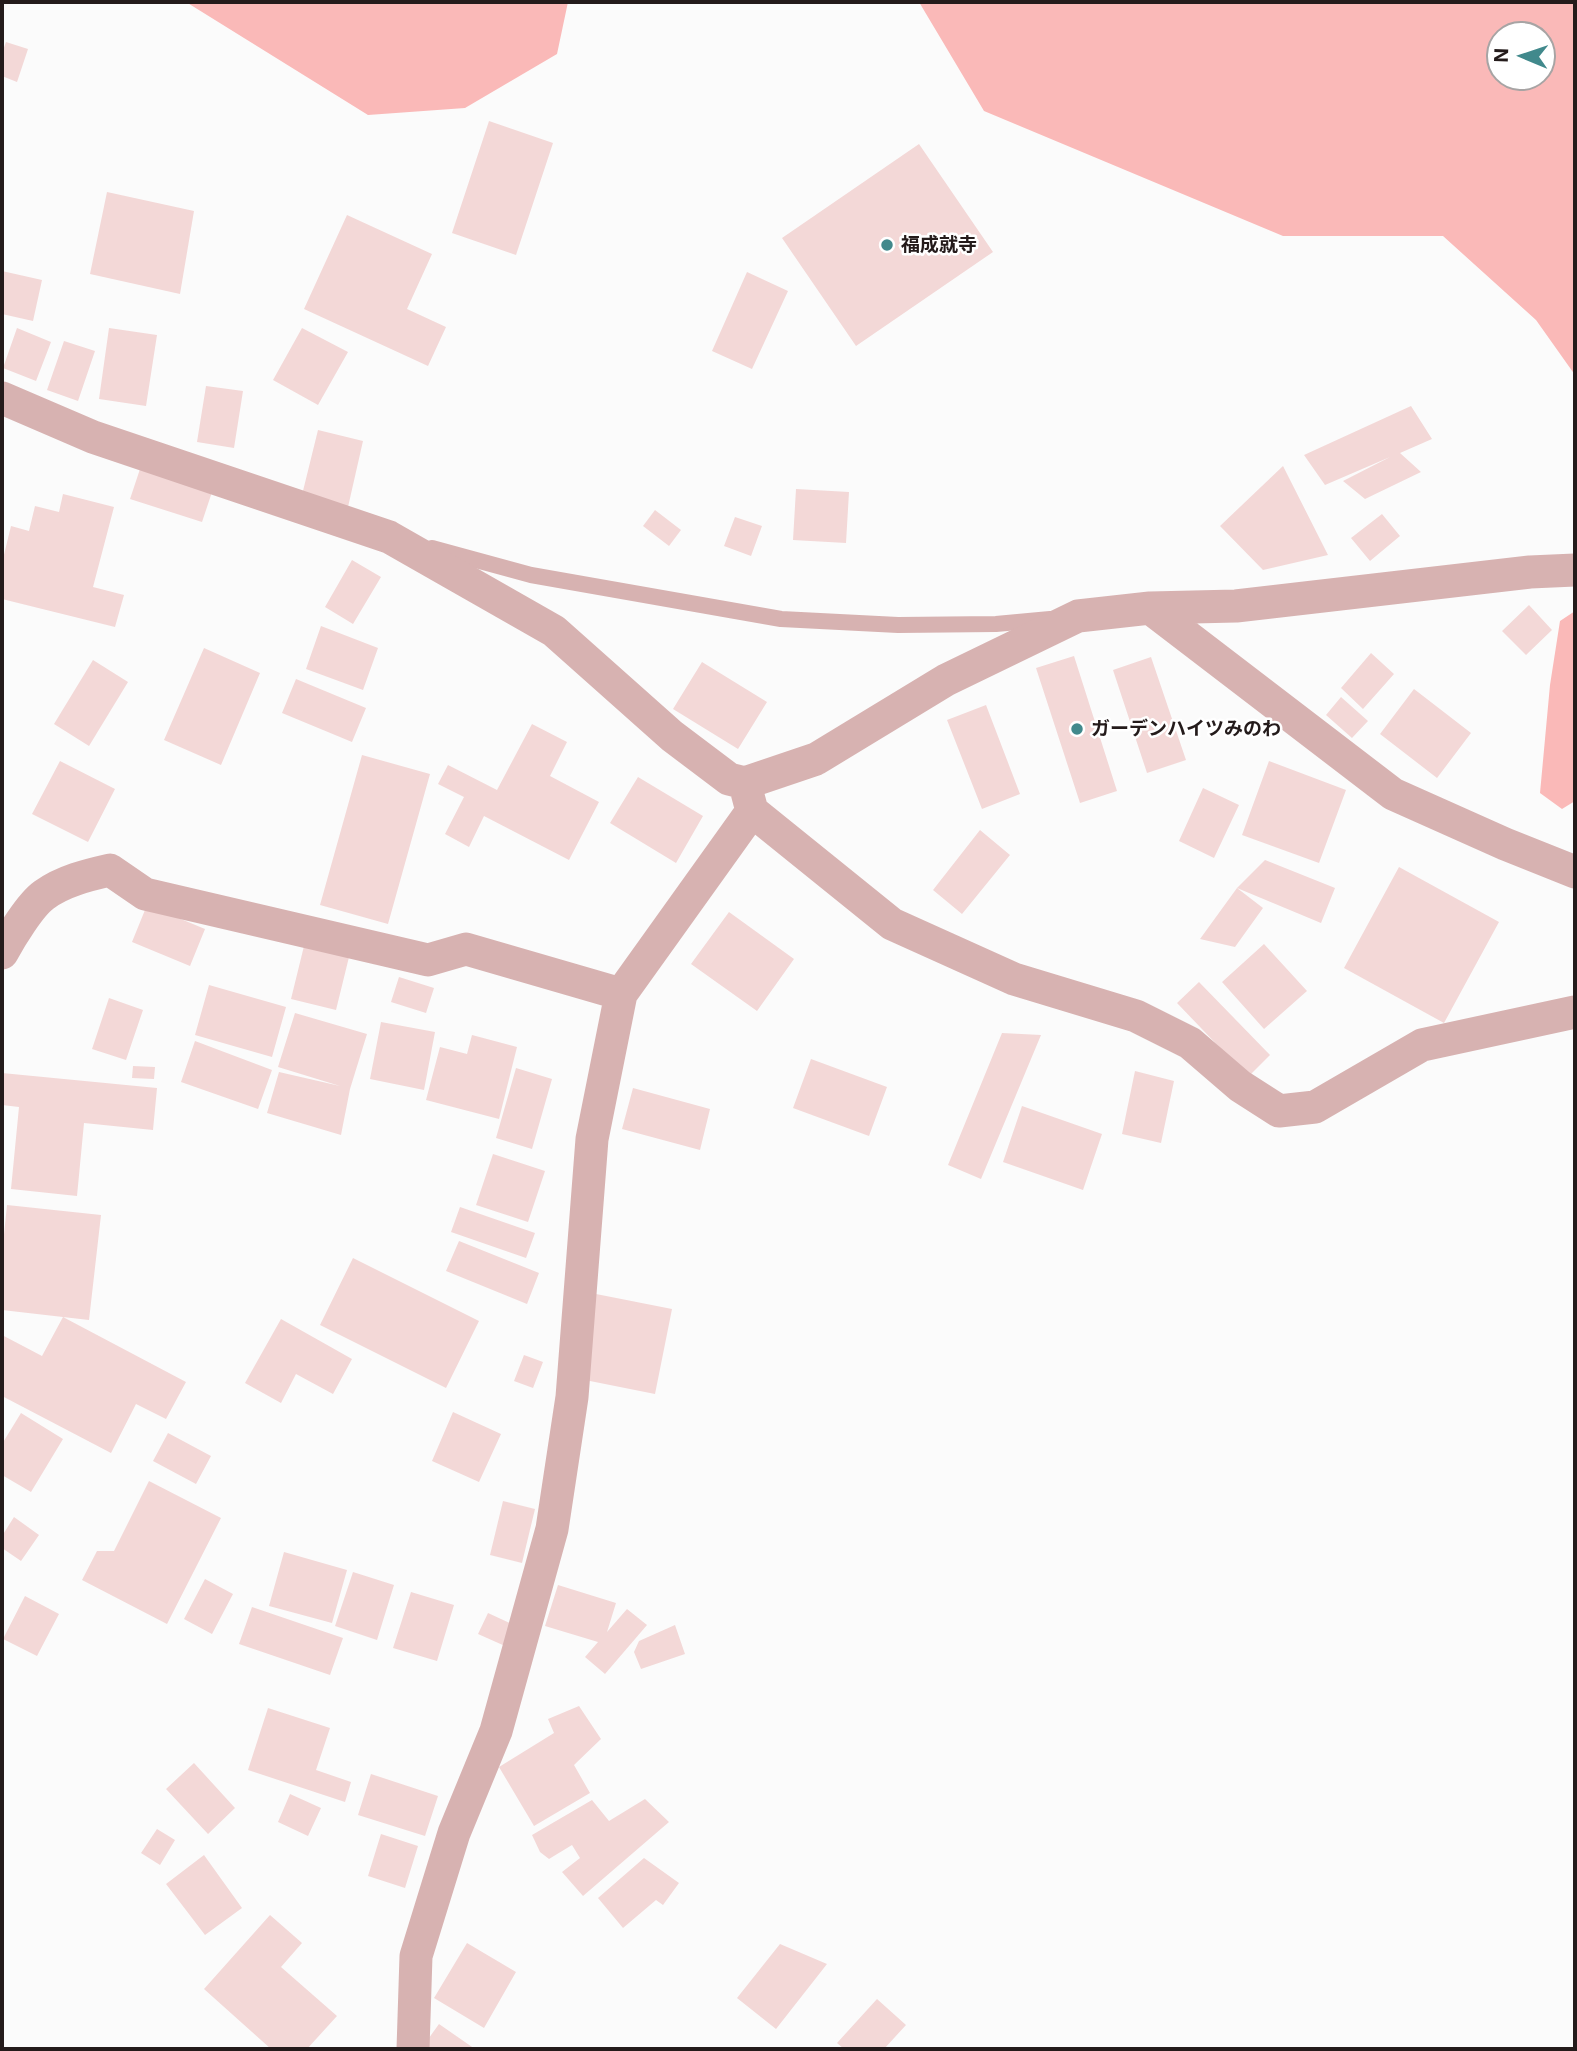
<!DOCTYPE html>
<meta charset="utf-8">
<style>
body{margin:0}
#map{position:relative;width:1577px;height:2051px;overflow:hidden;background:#fbfbfb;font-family:Inter,sans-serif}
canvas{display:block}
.frame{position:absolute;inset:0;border:4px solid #241b1b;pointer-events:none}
.north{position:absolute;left:1486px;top:21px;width:70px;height:70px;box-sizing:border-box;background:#fff;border:2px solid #a7a4a4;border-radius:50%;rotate:272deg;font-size:19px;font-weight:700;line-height:28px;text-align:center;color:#241b1b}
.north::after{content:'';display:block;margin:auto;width:24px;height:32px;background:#41898c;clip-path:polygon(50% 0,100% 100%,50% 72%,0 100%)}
</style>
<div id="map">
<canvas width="1577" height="2051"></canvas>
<div class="frame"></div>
<div class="north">N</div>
</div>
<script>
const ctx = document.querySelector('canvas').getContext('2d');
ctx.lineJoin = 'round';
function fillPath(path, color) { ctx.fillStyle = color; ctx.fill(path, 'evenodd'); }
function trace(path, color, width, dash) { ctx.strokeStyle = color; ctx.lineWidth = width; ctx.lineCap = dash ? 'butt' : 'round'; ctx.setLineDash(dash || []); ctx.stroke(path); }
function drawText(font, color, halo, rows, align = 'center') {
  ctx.font = font + ' Inter,"Noto Sans JP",sans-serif'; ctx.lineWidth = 5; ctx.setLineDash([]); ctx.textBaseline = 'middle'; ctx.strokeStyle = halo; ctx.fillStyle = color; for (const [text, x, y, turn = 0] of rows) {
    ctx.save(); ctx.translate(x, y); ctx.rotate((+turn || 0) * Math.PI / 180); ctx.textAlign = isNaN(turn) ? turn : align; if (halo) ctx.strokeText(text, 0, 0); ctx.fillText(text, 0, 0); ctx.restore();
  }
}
fillPath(new Path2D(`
 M186,2H568L557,54L465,108L368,115Z
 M919,2H1575V375L1536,320L1443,236H1283L984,111ZM1500,35H1542V77H1500Z
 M1575,611V801L1562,809L1540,793L1550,685L1560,621Z`), '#fab9b8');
fillPath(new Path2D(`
 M6,42L28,49L17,82L2,76V53Z
 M489,121L553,143L516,255L452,233Z
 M919,144L993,252L856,346L782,238Z
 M107,192L194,211L180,294L90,274Z
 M347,215L432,254L407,309L446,327L428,366L304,309Z
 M2,271L42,280L33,321L2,314Z
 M747,272L788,291L752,369L712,351Z
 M17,328L51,342L36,381L3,368Z
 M109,328L157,335L146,406L99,399Z
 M302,328L348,352L318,405L273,380Z
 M64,341L95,351L78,401L47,390Z
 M206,386L243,391L234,448L197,442Z
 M1411,406L1432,439L1400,453L1421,472L1365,499L1343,481L1390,457L1325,485L1304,455Z
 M318,430L363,441L348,507L302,495Z
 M1283,466L1328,555L1263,570L1220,526Z
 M140,469L212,492L202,522L130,499Z
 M796,489L849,492L846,543L793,540Z
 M63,494L114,507L93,587L124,595L115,627L2,599V563L11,526L29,531L35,506L59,512Z
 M655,510L681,530L669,546L643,526Z
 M1382,514L1400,536L1370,561L1351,538Z
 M735,517L762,526L751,556L724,546Z
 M352,560L381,577L353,624L325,607Z
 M1529,605L1552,630L1526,655L1502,631Z
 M321,626L378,648L363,690L306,669Z
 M204,648L260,673L221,765L164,740Z
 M1371,653L1394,674L1363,709L1341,688Z
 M1074,656L1117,791L1080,803L1036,668Z
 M1151,657L1186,760L1147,773L1113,670Z
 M93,660L128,682L89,746L54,724Z
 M702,662L767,702L738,749L673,709Z
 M296,679L366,708L352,742L282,713Z
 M1414,689L1471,733L1437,778L1380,734Z
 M1341,697L1368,721L1352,738L1326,715Z
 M986,705L1020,794L982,809L947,720Z
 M532,724L567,742L550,776L599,802L569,860L484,816L469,847L445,834L464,797L438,784L448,765L497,790Z
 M362,755L430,774L388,924L320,905Z
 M60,761L115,789L88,842L32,814Z
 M1269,761L1346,790L1319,863L1242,835Z
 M638,777L703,816L676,863L610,823Z
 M1203,788L1239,805L1214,858L1179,841Z
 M980,830L1010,855L962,914L933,890Z
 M1265,860L1335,888L1321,923L1237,888L1263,908L1235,947L1200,939L1237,888Z
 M1399,867L1499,922L1444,1023L1344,968Z
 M147,905L205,929L190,966L132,942Z
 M729,912L794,959L757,1011L691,964Z
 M1264,944L1307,991L1264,1029L1222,982Z
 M304,946L349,957L336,1010L291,999Z
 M399,977L434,988L426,1013L391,1002Z
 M1199,982L1270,1055L1248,1077L1177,1003Z
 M209,985L286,1007L272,1057L195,1035Z
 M109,998L143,1010L126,1060L92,1049Z
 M295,1013L367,1034L350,1089L341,1135L267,1113L279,1072L340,1086L278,1067Z
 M381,1022L435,1032L424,1090L370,1079Z
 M1002,1033L1041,1035L981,1179L948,1165Z
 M472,1035L517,1047L499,1119L426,1100L440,1047L467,1054Z
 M195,1041L272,1070L258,1109L181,1082Z
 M811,1059L887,1087L869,1136L793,1108Z
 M133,1066L155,1067L154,1079L132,1078Z
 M516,1068L552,1079L532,1149L496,1138Z
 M1135,1071L1174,1081L1161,1143L1122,1134Z
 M2,1073L157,1088L153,1130L84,1123L77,1196L11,1189L19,1107L2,1105Z
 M633,1088L710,1109L700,1150L622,1129Z
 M1022,1106L1102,1134L1083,1190L1003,1162Z
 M493,1154L545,1171L528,1222L476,1205Z
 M7,1205L101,1215L89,1320L2,1310V1254Z
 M460,1207L535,1233L526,1258L451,1232Z
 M459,1241L539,1273L527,1304L446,1271Z
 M353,1258L479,1321L446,1388L320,1325Z
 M596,1294L672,1309L655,1394L580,1379Z
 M63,1317L186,1382L166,1419L136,1404L111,1453L2,1396V1335L42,1356Z
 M281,1319L352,1359L333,1394L296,1374L281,1403L245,1383Z
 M524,1355L543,1362L533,1388L514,1381Z
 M453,1412L501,1434L479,1482L432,1461Z
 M21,1413L63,1439L31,1492L2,1475V1444Z
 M168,1433L211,1456L196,1484L153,1461Z
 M149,1481L221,1518L167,1624L82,1580L97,1551H114Z
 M503,1501L535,1509L522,1563L490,1555Z
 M14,1517L39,1535L21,1561L2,1548V1536Z
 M284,1552L347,1570L332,1623L269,1606Z
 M353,1572L394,1585L377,1640L335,1626Z
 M205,1579L233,1594L212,1634L184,1619Z
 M558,1585L616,1603L607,1632L627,1609L647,1625L605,1674L585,1657L598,1642L545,1626Z
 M411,1592L454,1605L437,1661L393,1648Z
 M25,1596L59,1614L37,1656L3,1639Z
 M252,1607L343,1638L330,1675L239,1644Z
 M488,1613L514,1625L505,1646L478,1634Z
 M675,1625L685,1654L641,1669L634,1652L639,1641Z
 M579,1706L601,1739L574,1765L590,1793L534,1826L499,1767L554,1733L548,1719Z
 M268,1708L330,1728L316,1770L351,1782L345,1802L248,1770Z
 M194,1763L235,1808L208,1834L166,1789Z
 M371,1774L438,1796L425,1836L358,1815Z
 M290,1794L321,1808L308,1836L278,1822Z
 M645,1799L669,1822L583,1896L562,1872L580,1858L572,1845L549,1859L540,1852L532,1835L592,1800L609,1821Z
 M157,1829L175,1840L160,1865L141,1853Z
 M381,1834L418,1846L405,1888L368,1876Z
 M204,1855L242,1908L205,1935L166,1884Z
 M644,1858L679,1883L663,1905L656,1900L623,1928L598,1898Z
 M270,1915L302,1943L281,1967L337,2016L307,2049H271L204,1989Z
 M467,1943L516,1972L484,2028L434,1998Z
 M780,1944L827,1964L776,2029L737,1998Z
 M877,1999L906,2025L884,2049H844L837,2043Z
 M439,2024L475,2049H421Z`), '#f3d8d7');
trace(new Path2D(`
 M432,548L531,575L781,619L898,625L996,624L1050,619`), '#d7b2b1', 16);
trace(new Path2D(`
 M2,398L93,437L389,537L554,631L672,736L729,779L745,783L816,759L946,680L1078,616L1150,608L1236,606L1530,572L1575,570
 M1150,608L1393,794L1505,844L1575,872
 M747,792L752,811L892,924L1014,979L1136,1016L1190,1043L1240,1086L1279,1111L1315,1107L1422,1045L1575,1012
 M2,953C10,938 30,905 44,895C63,881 88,875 110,870L145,894L428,960L466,949L621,994
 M413,2049L416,1956L454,1833L496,1731L552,1529L572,1397L592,1139L621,994L752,811`), '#d7b2b1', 33);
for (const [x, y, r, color] of [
 [887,245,7,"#41898c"],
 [1077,729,7,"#41898c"]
]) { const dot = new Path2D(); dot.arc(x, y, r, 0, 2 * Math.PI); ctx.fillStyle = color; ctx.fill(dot); trace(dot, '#fff', 2.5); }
drawText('bold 19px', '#241b1b', '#fff', [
 ["福成就寺",901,245],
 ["ガーデンハイツみのわ",1091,729]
], 'left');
</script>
